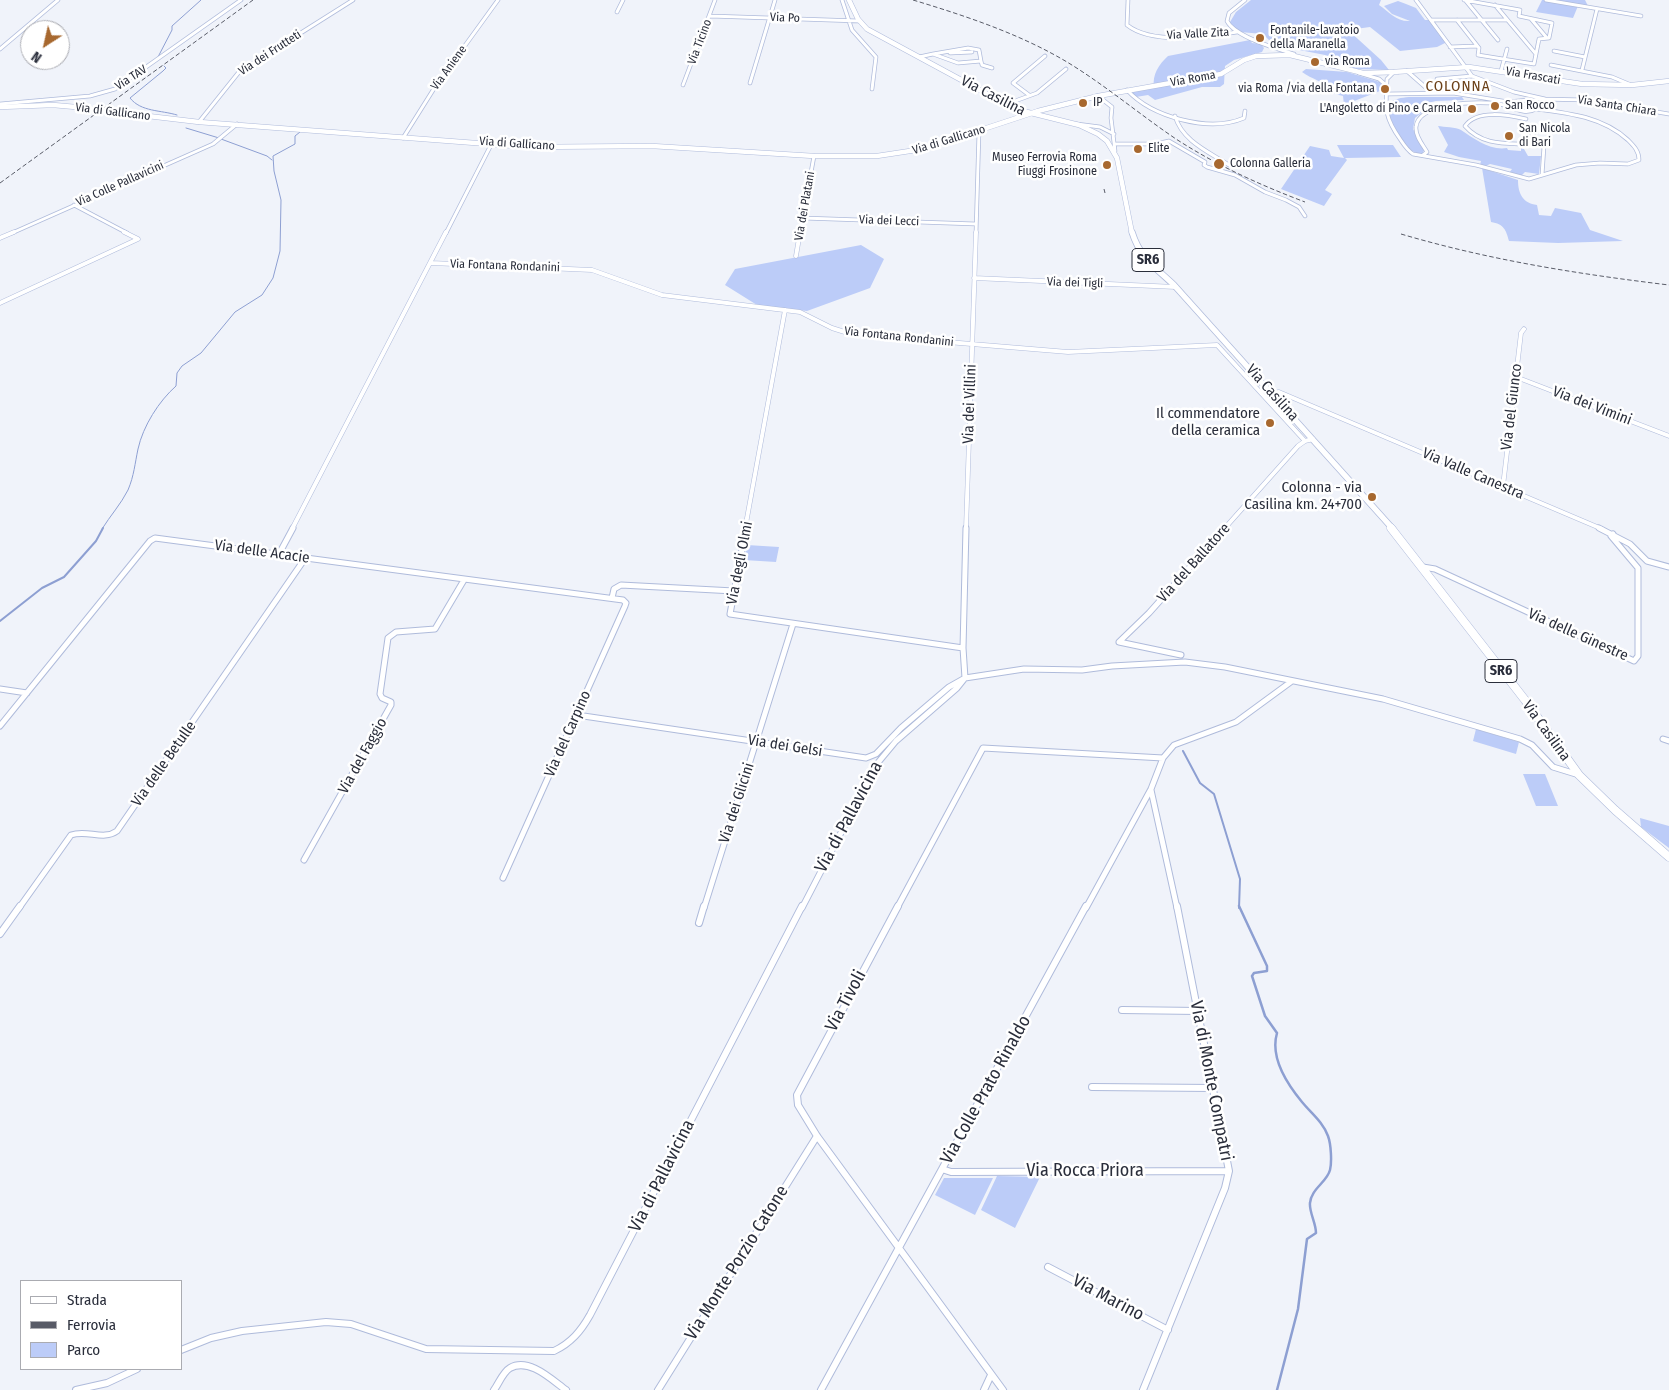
<!DOCTYPE html>
<style>
body{margin:0}
#map{position:relative;width:1669px;height:1390px;overflow:hidden;background:#f0f3fa;font-family:"Fira Sans Condensed",sans-serif}
canvas{display:block}
.legend{position:absolute;left:20px;top:1280px;width:162px;height:90px;box-sizing:border-box;background:#fff;border:1px solid #aaabb1;margin:0;padding:6px 9px;list-style:none;font-size:15px;color:#2a2e3b}
.legend li{display:flex;align-items:center;gap:10px;height:25px}
.legend b{width:25px;border:1px solid #aaabb1}
.north{position:absolute;left:20px;top:20px;width:50px;height:50px;box-sizing:border-box;background:#fff;border:1px solid #aaabb1;border-radius:50%;rotate:215deg;font-size:14px;font-weight:700;line-height:20px;text-align:center;color:#2a2e3b}
.north::after{content:'';display:block;margin:auto;width:18px;height:22px;background:#a7682f;clip-path:polygon(50% 0,100% 100%,50% 72%,0 100%)}
</style>
<div id="map">
<canvas width="1669" height="1390"></canvas>
<ul class="legend">
<li><b style="height:6px;background:#fff"></b>Strada</li>
<li><b style="height:6px;background:#585b67"></b>Ferrovia</li>
<li><b style="height:14px;background:#bcccf8"></b>Parco</li>
</ul>
<div class="north">N</div>
</div>
<script>
const ctx = document.querySelector('canvas').getContext('2d');
ctx.lineJoin = 'round';
function fillPath(path, color) { ctx.fillStyle = color; ctx.fill(path, 'evenodd'); }
function trace(path, color, width, dash) { ctx.strokeStyle = color; ctx.lineWidth = width; ctx.lineCap = dash ? 'butt' : 'round'; ctx.setLineDash(dash || []); ctx.stroke(path); }
function drawText(font, color, halo, rows, align = 'center') {
  ctx.font = font + ' "Fira Sans Condensed",sans-serif'; ctx.lineWidth = 5; ctx.setLineDash([]); ctx.textBaseline = 'middle'; ctx.strokeStyle = halo; ctx.fillStyle = color; for (const [text, x, y, turn = 0] of rows) {
    ctx.save(); ctx.translate(x, y); ctx.rotate((+turn || 0) * Math.PI / 180); ctx.textAlign = isNaN(turn) ? turn : align; if (halo) ctx.strokeText(text, 0, 0); ctx.fillText(text, 0, 0); ctx.restore();
  }
}
fillPath(new Path2D(`
 M1251,0H1381L1379,5C1389,12 1397,22 1410,21L1392,14L1384,6L1398,1L1406,4L1416,8L1425,20H1431L1447,42L1437,47L1400,51L1370,27L1348,30L1381,60L1389,70L1356,69L1333,65L1325,55L1274,45L1263,34L1240,32L1231,27L1230,22L1236,12Z
 M1542,0H1585L1589,8L1578,6L1573,18L1536,12Z
 M1250,40L1252,43L1261,44L1264,48L1262,52L1234,60L1225,66L1224,84L1220,87H1202L1155,100L1148,95L1136,97L1130,91L1154,87C1152,75 1159,64 1168,56Z
 M1306,69L1347,72L1383,83L1385,89L1344,105L1343,96L1331,93L1329,91L1333,89C1323,82 1312,79 1302,72Z
 M1409,97H1462L1464,100L1436,101L1419,105L1425,110L1415,118L1413,129L1424,149L1423,154C1404,155 1387,120 1388,104C1395,98 1401,98 1409,97Z
 M1438,126C1444,127 1456,127 1461,130C1474,139 1491,151 1507,148L1508,150L1521,151V148L1524,149L1528,156H1541L1539,174L1525,172L1521,176L1509,173L1512,169L1490,164L1486,166L1480,165L1481,161L1459,157L1444,152L1448,145Z
 M1337,145H1393L1401,157L1345,158L1347,160L1325,190L1332,194L1324,206L1281,189L1310,146L1329,150L1331,156L1344,158Z
 M1482,168L1518,180C1518,194 1523,203 1537,205L1539,215L1551,216L1555,208L1581,213L1590,230L1623,241L1558,243L1509,241C1506,230 1504,224 1491,222Z
 M861,245L884,259L870,288L807,311L757,305L725,285L735,269Z
 M747,545L779,547L776,562L744,560Z
 M1476,729L1519,742L1516,754L1473,741Z
 M1523,774H1545L1558,806H1536Z
 M1640,818L1669,826V848L1641,827Z
 M997,1176L1040,1177L1015,1228L981,1210Z
 M944,1178H993L975,1215L935,1195Z`), '#bcccf8');
trace(new Path2D(`
 M158,57L172,30V26L201,0
 M164,66L166,68L163,71L130,98C141,112 161,110 177,115
 M186,128L219,138
 M221,139L267,156L272,160
 M102,529C110,516 121,504 128,490C134,476 135,463 138,449C143,426 159,401 176,386L177,373L182,366L201,353L235,312L262,295L273,278L280,251L281,200L274,171L273,156L295,144V136L300,132`), '#8d9fd2', 1);
trace(new Path2D(`
 M0,621L42,588L64,577L96,541L103,528
 M1183,751L1200,783L1214,794L1240,879L1239,908`), '#8d9fd2', 2);
trace(new Path2D(`
 M1239,906L1267,966V971L1254,973L1252,976L1265,1016L1277,1033C1270,1057 1287,1084 1302,1102C1311,1113 1323,1122 1328,1136C1331,1144 1332,1162 1330,1170C1327,1182 1311,1189 1310,1203C1309,1212 1316,1223 1316,1233L1307,1239L1298,1309L1277,1390`), '#8d9fd2', 2.5);
const streetFar3 = new Path2D(`
 M842,0L852,30L876,57L872,89
 M1128,0L1127,25C1152,45 1207,37 1237,32
 M1245,0L1229,13L1227,21C1235,37 1277,49 1294,54
 M1416,0L1472,76L1514,92L1545,99
 M1546,0L1641,16
 M1466,1L1498,40
 M1495,5L1536,54
 M617,12L623,0
 M710,16L859,21
 M1531,19L1547,38
 M1431,20H1507
 M1457,20L1479,48L1478,55L1534,64L1539,39L1549,38L1552,23L1519,16L1520,10L1464,0
 M1450,47L1477,46
 M968,48L979,50L981,61L958,63L933,54Z
 M0,49L58,0
 M1554,51L1585,57
 M950,53L972,52
 M919,57L933,54
 M981,61L982,65L992,68
 M1551,65L1612,77L1631,85
 M1582,70L1597,9
 M1407,71L1432,93
 M1501,71L1507,49
 M1394,72L1387,79C1386,107 1383,115 1400,139C1404,145 1407,150 1413,154L1476,165L1529,179L1576,165L1600,163L1628,164L1639,160C1639,151 1634,146 1628,140C1603,117 1569,113 1537,109
 M1359,73L1379,79L1387,86
 M1437,79L1472,76
 M750,83L775,0
 M683,85L715,0
 M1127,90C1152,117 1209,133 1244,118L1245,111
 M1387,94L1453,93L1533,106L1536,109
 M1029,95L1013,83L1045,56
 M1098,96L1112,107L1111,118L1115,151
 M1506,102L1541,99L1586,100L1669,114
 M0,104L90,96L115,89L241,0
 M1007,104L1037,93L1066,69
 M1175,116C1182,141 1209,152 1229,165
 M1526,119C1508,115 1477,109 1465,126C1486,150 1516,141 1544,146L1542,175
 M199,122L239,72L353,0
 M1077,124L1100,127L1114,134
 M403,138L435,87L498,0
 M1116,144H1155L1169,141L1205,162L1204,165L1207,167L1235,175L1265,192L1286,200L1299,207L1305,216
 M1525,145L1534,136L1527,128
 M1423,155L1427,152C1423,145 1415,136 1416,127C1418,102 1480,101 1499,104C1512,106 1523,116 1536,109
 M74,205L127,233
 M803,218L976,224
 M12,233L213,144L237,124
 M446,233L492,143
 M800,233L814,156
 M976,233L979,131`);
const streetFar2 = new Path2D(`
 M0,238L14,232
 M796,256L800,232
 M431,263L592,270L662,295L800,312L832,328L851,334L1068,352L1217,345L1305,441
 M974,278L1176,287
 M0,303L138,239L124,232
 M1516,377L1669,436
 M1272,393L1279,392L1602,529
 M1503,486L1521,333L1524,329
 M292,529L446,232
 M745,529L785,310
 M966,529L976,232
 M1224,529L1298,446L1305,441L1313,439`);
const streetFar1 = new Path2D(`
 M746,528L730,614L963,648
 M1599,528L1630,544L1647,561L1669,567
 M279,554L293,528
 M1423,567L1435,569L1634,661L1638,656V568L1611,536L1613,534
 M612,598L614,589L621,585L734,591
 M1181,655L1119,642L1149,613L1225,528
 M965,678L963,648L966,528
 M0,689L27,693
 M577,715L866,758L876,754L901,728L949,687L965,678L1024,669L1082,670L1112,666L1185,662L1225,667L1383,699L1520,739L1532,745L1553,767L1579,775
 M0,726L150,541L155,538L623,600L626,603L625,606L503,878
 M1663,739L1669,741
 M1151,790L1177,908
 M304,860L391,705V702L382,698L380,694L388,638L396,632L435,629L464,580
 M19,908L71,835C87,829 103,841 117,831L306,557
 M704,908L793,624
 M802,908L876,765L896,741L957,688L965,678
 M897,908L983,748L1163,758
 M1086,908L1151,789L1163,758L1174,745L1236,722L1292,681`);
const street = new Path2D(`
 M898,906L797,1095L798,1105L817,1136L1003,1390
 M699,923L704,906
 M0,934L20,906
 M1122,1010L1198,1011
 M1092,1087L1213,1088
 M942,1169L951,1172L1229,1171
 M1048,1267L1168,1330
 M181,1350L211,1338L242,1331L326,1322L351,1324L426,1349L554,1351C571,1343 581,1331 590,1315L802,906
 M76,1390L107,1383L137,1369
 M494,1390C499,1383 503,1372 510,1368C529,1357 552,1380 566,1390
 M658,1390L817,1136
 M821,1390L1086,906
 M984,1390L991,1375
 M1143,1390L1225,1188L1229,1171L1177,906`);
const secondary = new Path2D(`
 M1393,72L1469,67L1582,84L1632,85L1669,81
 M0,107L53,105L87,108
 M114,112L199,122L528,147L652,146L814,156H877L923,149L1038,111L1098,96L1221,74L1244,60L1256,56L1290,55L1363,73L1398,72`);
const primaryFar2 = new Path2D(`
 M849,0L858,19L867,29L1015,109L1079,125L1098,134L1107,141L1117,158L1132,233`);
const primaryFar1 = new Path2D(`
 M1132,232C1140,258 1155,267 1174,285L1393,529`);
const primary = new Path2D(`
 M1391,528L1525,700L1579,775L1615,810L1669,857`);
trace(streetFar3, '#afbbdb', 4.5);
trace(streetFar2, '#afbbdb', 5);
trace(streetFar1, '#afbbdb', 7);
trace(street, '#afbbdb', 8);
trace(secondary, '#afbbdb', 5.5);
trace(primaryFar2, '#afbbdb', 5.5);
trace(primaryFar1, '#afbbdb', 7);
trace(primary, '#afbbdb', 9);
trace(streetFar3, '#fff', 3);
trace(streetFar2, '#fff', 4);
trace(streetFar1, '#fff', 5);
trace(street, '#fff', 6);
trace(secondary, '#fff', 4.5);
trace(primaryFar2, '#fff', 4.5);
trace(primaryFar1, '#fff', 5.5);
trace(primary, '#fff', 8);
trace(new Path2D(`
 M913,0C966,16 1020,34 1067,62C1105,85 1139,114 1176,139C1216,165 1260,185 1305,202
 M0,183L253,0
 M1104,189L1105,193
 M1401,234C1489,260 1578,274 1669,285`), '#585b67', 1, [4.5, 2.5]);
const secondaryBridge = new Path2D(`
 M87,108L114,112`);
trace(secondaryBridge, '#afbbdb', 5.5, []);
trace(secondaryBridge, '#fff', 4.5);
for (const [x, y, r, color] of [
 [1260,38,5,"#a7682f"],
 [1315,62,5,"#a7682f"],
 [1385,89,5,"#a7682f"],
 [1083,103,5,"#a7682f"],
 [1495,106,5,"#a7682f"],
 [1472,109,5,"#a7682f"],
 [1509,136,5,"#a7682f"],
 [1138,149,5,"#a7682f"],
 [1219,164,6,"#a7682f"],
 [1107,165,5,"#a7682f"],
 [1270,423,5,"#a7682f"],
 [1372,497,5,"#a7682f"]
]) { const dot = new Path2D(); dot.arc(x, y, r, 0, 2 * Math.PI); ctx.fillStyle = color; ctx.fill(dot); trace(dot, '#fff', 2); }
drawText('12px', '#2a2e3b', '#fff', [
 ["Via Po",785,18,2],
 ["Via Valle Zita",1198,34,-3],
 ["Via Ticino",700,42,-69],
 ["Via dei Frutteti",270,53,-33],
 ["Via Aniene",449,68,-54],
 ["Via Frascati",1533,76,10],
 ["Via TAV",131,78,-33],
 ["Via Roma",1193,79,-10],
 ["Via Santa Chiara",1617,106,9],
 ["Via di Gallicano",113,112,7],
 ["Via di Gallicano",949,140,-17],
 ["Via di Gallicano",517,144,4],
 ["Via Colle Pallavicini",120,184,-24],
 ["Via dei Platani",805,206,-80],
 ["Via dei Lecci",889,221,2],
 ["Via Fontana Rondanini",505,266,2],
 ["Via dei Tigli",1075,283,2],
 ["Via Fontana Rondanini",899,337,6]
]);
drawText('12px', '#2a2e3b', '#fff', [
 ["Fontanile-lavatoio",1270,31],
 ["della Maranella",1270,45],
 ["via Roma",1325,62],
 ["via Roma /via della Fontana",1375,89,"right"],
 ["IP",1093,103],
 ["San Rocco",1505,106],
 ["L'Angoletto di Pino e Carmela",1462,109,"right"],
 ["San Nicola",1519,129],
 ["di Bari",1519,143],
 ["Elite",1148,149],
 ["Museo Ferrovia Roma",1097,158,"right"],
 ["Fiuggi Frosinone",1097,172,"right"],
 ["Colonna Galleria",1230,164]
], 'left');
for (const [x, y, w] of [
 [1148,260,32],
 [1501,671,32]
]) { const box = new Path2D(); box.roundRect(x - w / 2, y - 11.5, w, 23, 4); ctx.fillStyle = '#fff'; ctx.fill(box); trace(box, '#2a2e3b', 1); }
drawText('bold 14px', '#2a2e3b', null, [
 ["SR6",1148,260],
 ["SR6",1501,671]
]);
ctx.letterSpacing = '1px';
drawText('15px', '#6b4018', '#fff', [
 ["COLONNA",1458,87]
]);
ctx.letterSpacing = '0px';
drawText('15px', '#2a2e3b', '#fff', [
 ["Via Casilina",993,96,27],
 ["Via Casilina",1272,393,48],
 ["Via dei Villini",970,404,-88],
 ["Via dei Vimini",1592,406,21],
 ["Via del Giunco",1512,407,-83],
 ["Via Valle Canestra",1473,474,23],
 ["Via delle Acacie",262,552,8],
 ["Via degli Olmi",740,563,-79],
 ["Via del Ballatore",1194,563,-48],
 ["Via delle Ginestre",1578,635,24],
 ["Via Casilina",1546,731,54],
 ["Via del Carpino",568,734,-66],
 ["Via dei Gelsi",785,746,9],
 ["Via del Faggio",363,756,-61],
 ["Via delle Betulle",164,764,-55],
 ["Via dei Glicini",737,803,-72]
]);
drawText('15px', '#2a2e3b', '#fff', [
 ["Il commendatore",1260,414],
 ["della ceramica",1260,431],
 ["Colonna - via",1362,488],
 ["Casilina km. 24+700",1362,505]
], 'right');
drawText('18px', '#2a2e3b', '#fff', [
 ["Via di Pallavicina",849,817,-62],
 ["Via Tivoli",846,1001,-62],
 ["Via di Monte Compatri",1211,1081,79],
 ["Via Colle Prato Rinaldo",986,1090,-61],
 ["Via Rocca Priora",1085,1171],
 ["Via di Pallavicina",662,1176,-63],
 ["Via Monte Porzio Catone",737,1263,-58],
 ["Via Marino",1108,1298,28]
]);
</script>
